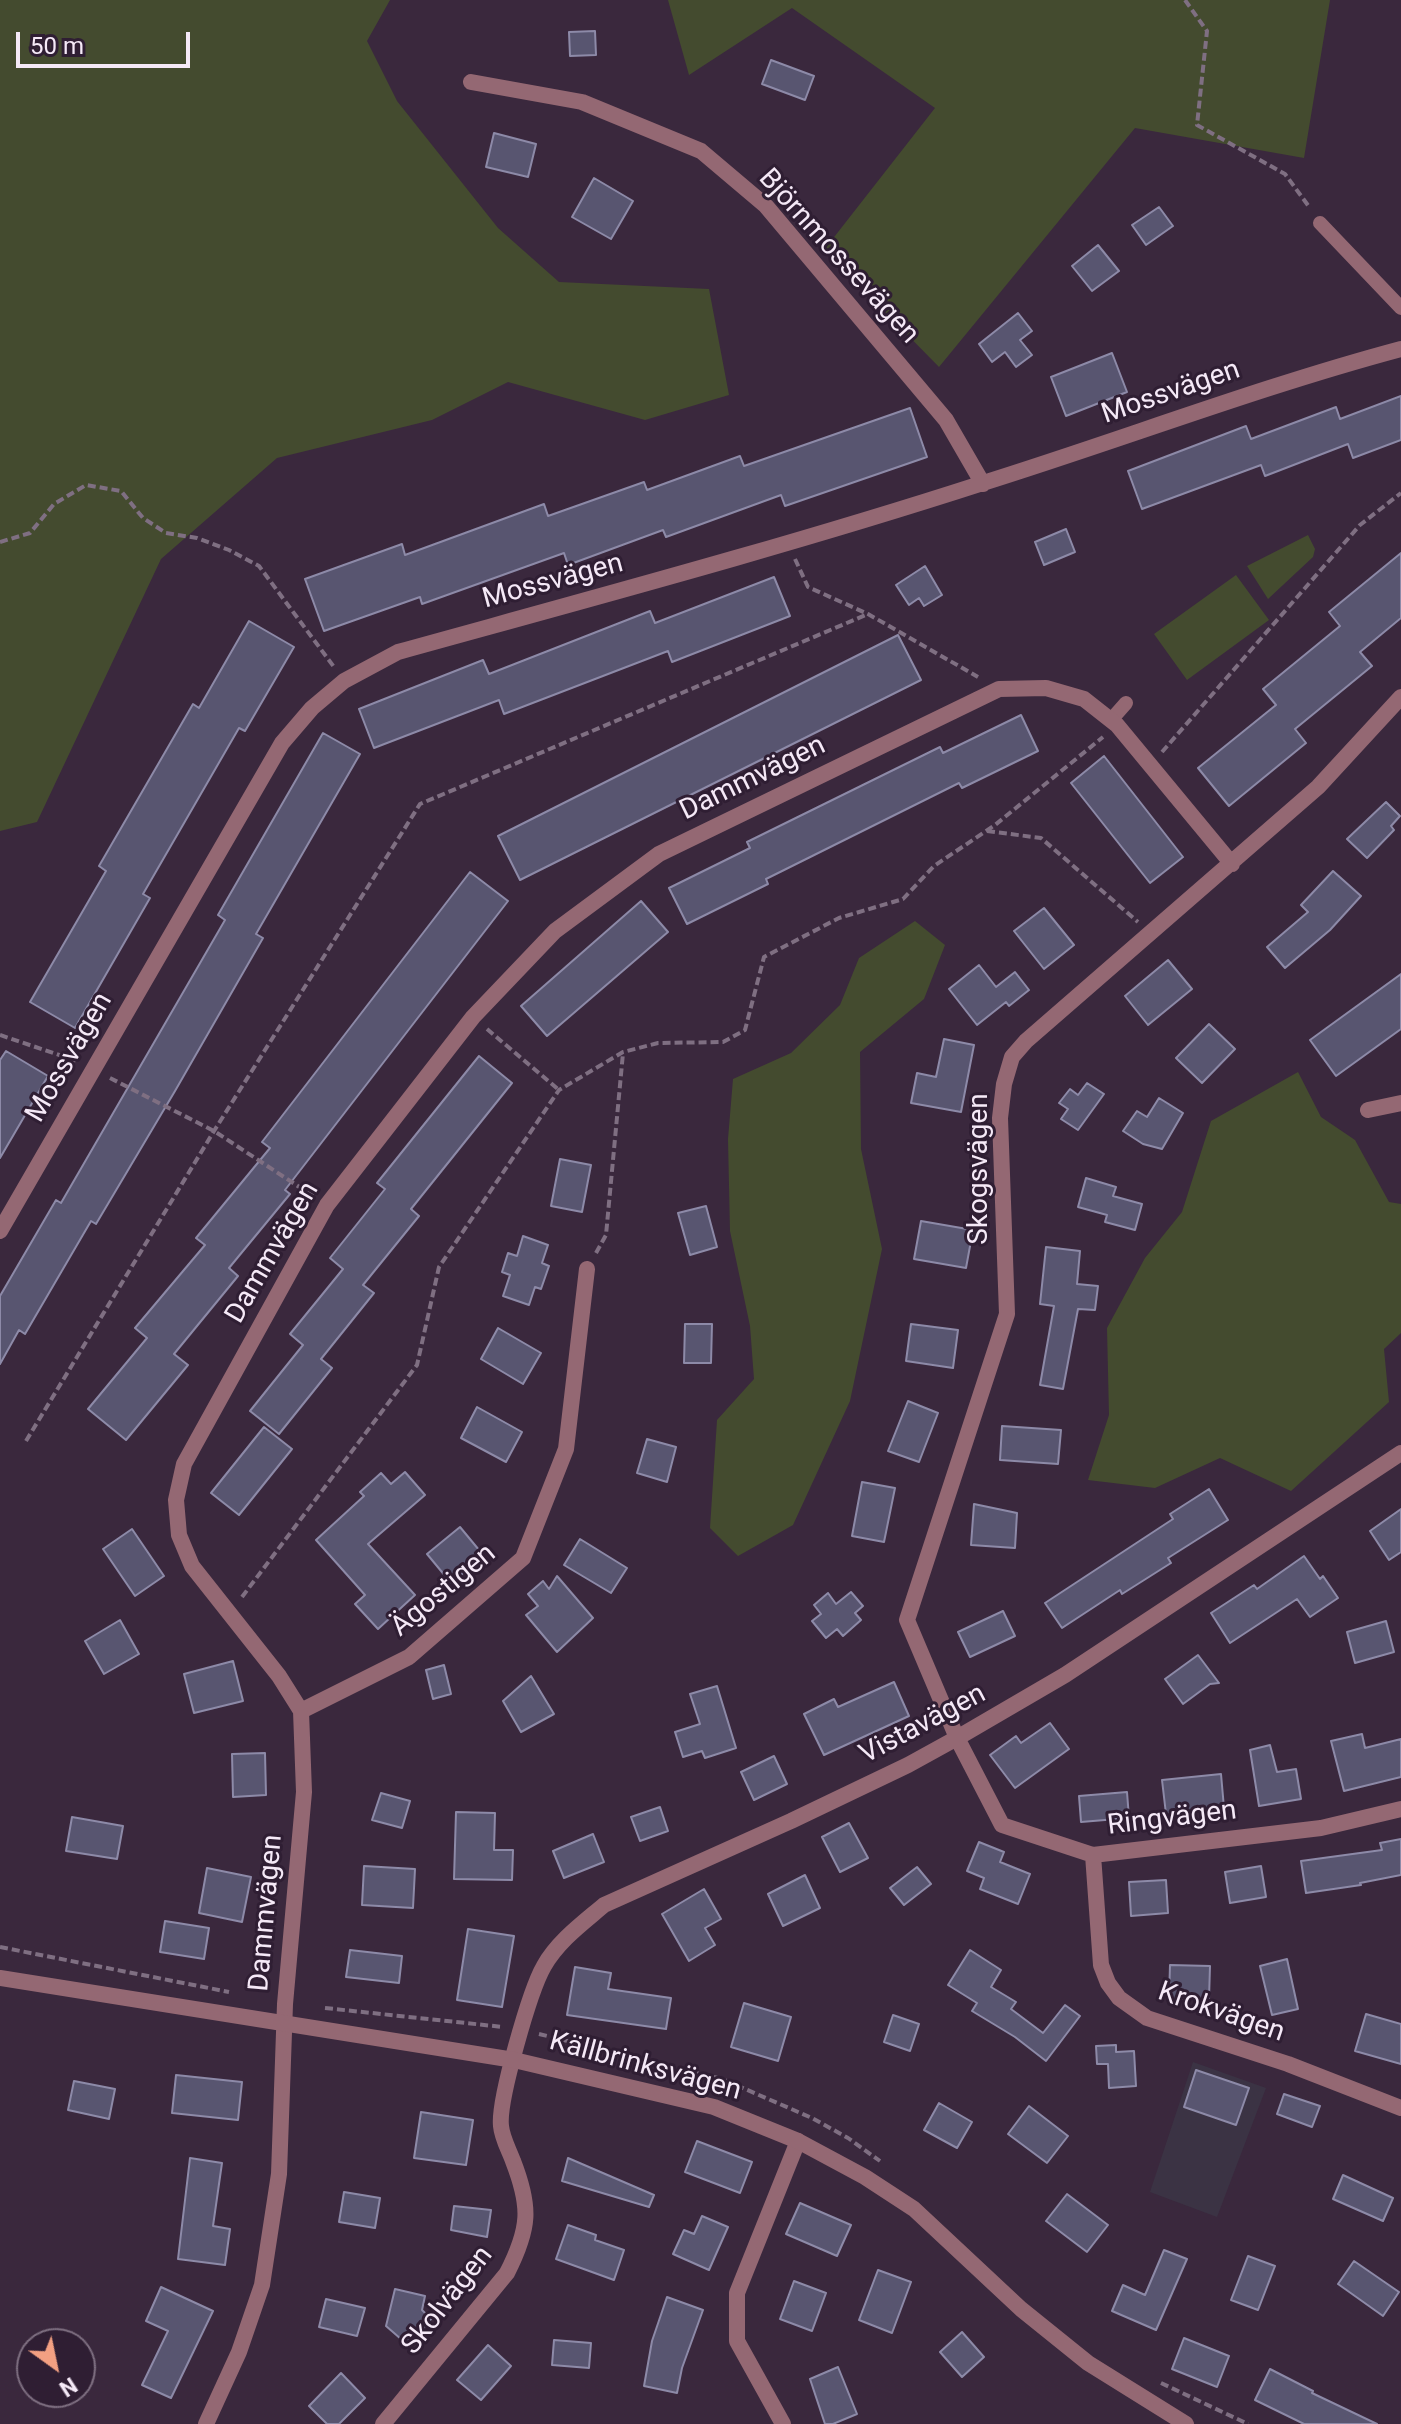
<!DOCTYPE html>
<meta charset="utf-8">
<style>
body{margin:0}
#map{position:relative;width:1401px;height:2424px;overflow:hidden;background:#3a283d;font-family:Roboto,sans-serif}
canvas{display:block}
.north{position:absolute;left:16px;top:2328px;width:80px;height:80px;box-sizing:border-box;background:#2f1e33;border:2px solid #7e6f81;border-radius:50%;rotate:147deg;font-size:22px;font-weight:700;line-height:32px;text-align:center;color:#f5e9f7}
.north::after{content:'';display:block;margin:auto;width:28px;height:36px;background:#f3a082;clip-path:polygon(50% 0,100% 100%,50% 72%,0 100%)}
.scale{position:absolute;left:16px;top:32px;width:174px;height:36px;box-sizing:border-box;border:4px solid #f5e9f7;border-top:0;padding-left:10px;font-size:24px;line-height:28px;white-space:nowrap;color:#f5e9f7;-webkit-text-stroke:6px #2f1e33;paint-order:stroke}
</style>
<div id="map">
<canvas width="1401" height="2424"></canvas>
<div class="north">N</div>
<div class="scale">50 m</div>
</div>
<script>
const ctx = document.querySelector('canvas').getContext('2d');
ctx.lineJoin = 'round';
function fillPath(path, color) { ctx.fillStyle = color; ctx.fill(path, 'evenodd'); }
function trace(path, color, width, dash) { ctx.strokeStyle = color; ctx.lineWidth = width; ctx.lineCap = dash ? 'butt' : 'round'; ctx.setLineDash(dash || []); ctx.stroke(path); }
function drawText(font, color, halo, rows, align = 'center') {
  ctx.font = font + ' Roboto,sans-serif'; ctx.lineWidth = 6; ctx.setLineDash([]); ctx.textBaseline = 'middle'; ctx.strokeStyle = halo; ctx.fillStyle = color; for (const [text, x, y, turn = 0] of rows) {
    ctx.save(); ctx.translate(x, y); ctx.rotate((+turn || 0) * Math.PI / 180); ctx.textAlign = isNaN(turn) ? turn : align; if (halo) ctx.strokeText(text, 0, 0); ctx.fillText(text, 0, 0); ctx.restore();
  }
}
fillPath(new Path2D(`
 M1193,2062L1266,2088L1217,2217L1150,2192Z`), '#3b3344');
fillPath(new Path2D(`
 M0,0H390L367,41L397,101L498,228L559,282L709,289L729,395L645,420L508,382L432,420L277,458L161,559L37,822L0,831Z
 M668,0H1330L1304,158L1135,128L939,367L824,250L935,108L792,8L689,75Z
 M1308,535L1315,549L1313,557L1268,599L1247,566Z
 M1236,575L1269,620L1187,680L1154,634Z
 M915,921L945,945L924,999L860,1052L861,1149L882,1249L850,1401L793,1525L738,1556L710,1528L717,1420L754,1379L750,1326L730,1231L728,1139L733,1079L791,1053L840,1005L859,958Z
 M1298,1072L1321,1117L1355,1140L1389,1202L1401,1204V1333L1384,1349L1389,1402L1291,1491L1220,1458L1155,1488L1088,1480L1109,1415L1107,1328L1145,1258L1182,1212L1211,1121Z`), '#444b2f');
const building = new Path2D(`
 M595,31L596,55L570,56L569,32Z
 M771,60L814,76L805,100L762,84Z
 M494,133L536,144L528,177L486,167Z
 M594,178L633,201L611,239L572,217Z
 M1159,207L1173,226L1146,245L1132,225Z
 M1098,245L1119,271L1092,291L1072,266Z
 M1018,313L1032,331L1020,340L1032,355L1016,367L1005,352L992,362L979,344Z
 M1112,353L1127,392L1066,416L1051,377Z
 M1401,396V440L1353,458L1348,444L1265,476L1261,465L1142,509L1128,471L1246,426L1251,439L1336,407L1340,419Z
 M910,408L927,457L785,506L781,495L666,537L663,530L568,565L564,553L422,604L420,597L324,631L305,579L402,544L405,555L544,504L548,516L644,482L647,490L740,456L744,466Z
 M1066,529L1075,552L1044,565L1035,542Z
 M1401,553V618L1360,652L1372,666L1295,729L1306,743L1229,806L1198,768L1276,705L1263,689L1340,626L1329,612Z
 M925,566L942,595L924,606L919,598L909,605L896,585Z
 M774,577L790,616L672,662L668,651L504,714L499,700L374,748L359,709L483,660L489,674L650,611L655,623Z
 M249,621L294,647L245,731L239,728L143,894L150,898L75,1028L30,1002L106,871L99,866L193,704L199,708Z
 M898,635L921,680L520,880L498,836Z
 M1021,715L1038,751L962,788L959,783L766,879L768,884L687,924L669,888L750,848L747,842L940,747L943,753Z
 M323,733L360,754L256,934L263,938L175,1091L96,1224L91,1221L25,1334L19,1330L0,1364V1296L56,1200L61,1203L225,920L218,915Z
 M1104,756L1183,857L1150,883L1071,783Z
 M1386,802L1400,816L1391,826L1394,830L1367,858L1347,839Z
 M1333,871L1361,896L1330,930L1285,968L1267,947L1308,912L1301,905Z
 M470,872L508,901L285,1190L290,1194L229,1268L238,1276L174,1354L188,1365L126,1440L88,1409L147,1338L135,1328L205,1245L196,1238L270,1148L262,1142Z
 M641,901L668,932L547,1036L521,1006Z
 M1044,908L1074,945L1044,969L1014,931Z
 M1168,960L1192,989L1148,1025L1125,996Z
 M979,965L996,987L1015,972L1029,990L1009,1006L1006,1002L977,1025L949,989Z
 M1401,974V1029L1336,1076L1310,1040Z
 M1209,1024L1235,1049L1202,1083L1176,1058Z
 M944,1039L974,1045L961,1112L911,1103L917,1073L936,1077Z
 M6,1051L48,1076L0,1158V1060Z
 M479,1056L512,1083L411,1209L419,1216L363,1285L374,1293L321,1359L332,1368L279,1434L250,1411L303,1345L290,1334L343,1269L330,1258L385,1189L377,1183Z
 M1087,1083L1104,1094L1078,1130L1061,1119L1068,1109L1059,1103L1070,1089L1078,1095Z
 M1159,1098L1183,1113L1162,1149L1143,1144L1123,1131L1137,1111L1147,1117Z
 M560,1159L591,1165L582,1212L551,1206Z
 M1086,1178L1116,1187L1113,1196L1142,1204L1135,1230L1105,1222L1107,1215L1078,1207Z
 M706,1206L717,1247L690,1255L678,1213Z
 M921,1221L973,1230L966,1268L914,1259Z
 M523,1236L548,1245L542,1263L549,1266L541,1289L535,1287L529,1305L503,1296L510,1275L502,1272L508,1253L517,1256Z
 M1046,1247L1080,1251L1077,1284L1098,1286L1095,1310L1078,1309L1063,1389L1040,1385L1054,1306L1040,1304Z
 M685,1324H712L711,1363H684Z
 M911,1324L958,1330L953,1368L906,1361Z
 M498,1328L541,1353L523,1384L481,1359Z
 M908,1401L938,1413L919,1462L888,1451Z
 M477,1407L522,1432L506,1462L461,1438Z
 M1002,1426L1061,1430L1058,1464L1000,1460Z
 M264,1427L292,1449L239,1515L211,1493Z
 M647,1439L676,1447L667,1482L637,1473Z
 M405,1472L425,1495L368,1544L415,1595L378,1629L355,1604L365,1595L316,1540L364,1496L360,1492L381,1473L391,1484Z
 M862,1482L895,1488L884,1542L852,1536Z
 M1209,1489L1228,1520L1168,1558L1171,1563L1122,1594L1120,1590L1062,1628L1045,1603L1173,1519L1170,1514Z
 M974,1504L1017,1513L1015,1548L971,1545Z
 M1401,1509V1552L1389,1560L1370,1531Z
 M460,1527L484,1556L451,1583L427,1554Z
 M132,1529L164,1576L135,1596L103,1549Z
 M580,1539L627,1568L611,1593L564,1565Z
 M1304,1556L1320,1579L1323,1576L1338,1598L1310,1617L1297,1599L1230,1643L1211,1613L1254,1585L1257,1589Z
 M557,1576L593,1618L557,1652L526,1615L538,1606L528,1594L543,1581L549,1589Z
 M851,1592L863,1606L855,1613L861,1620L843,1636L837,1629L826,1638L812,1621L821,1614L814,1605L828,1593L836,1604Z
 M1003,1611L1015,1636L970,1657L958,1632Z
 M120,1620L139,1654L104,1674L85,1641Z
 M1386,1621L1394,1652L1355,1663L1347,1632Z
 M1198,1655L1219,1683L1210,1684L1183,1704L1165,1679Z
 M233,1661L243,1701L194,1713L184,1674Z
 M444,1665L451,1694L433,1699L426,1670Z
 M531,1676L554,1714L521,1732L503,1701Z
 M894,1682L909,1716L824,1755L804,1714L834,1699L838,1707Z
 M717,1686L736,1748L705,1758L702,1751L683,1757L675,1732L700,1724L690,1694Z
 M1050,1723L1069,1749L1015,1788L990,1755L1016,1736L1021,1743Z
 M1362,1734L1365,1748L1401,1739V1777L1344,1791L1331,1741Z
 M1270,1745L1277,1772L1296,1769L1301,1799L1259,1806L1250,1750Z
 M265,1753L266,1795L233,1797L232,1754Z
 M774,1756L787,1784L754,1800L741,1772Z
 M1221,1774L1224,1808L1166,1814L1162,1780Z
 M1127,1792L1129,1818L1081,1822L1079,1796Z
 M381,1793L410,1801L402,1828L372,1820Z
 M660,1807L668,1831L640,1841L631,1817Z
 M456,1812L495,1813L494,1850H513L512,1880L454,1879Z
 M72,1817L123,1826L117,1859L66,1851Z
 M849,1823L868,1858L840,1872L822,1837Z
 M593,1834L604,1862L564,1878L553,1851Z
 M1401,1839V1875L1360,1883L1361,1885L1306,1893L1301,1861L1382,1850L1380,1843Z
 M979,1842L1004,1852L1000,1862L1030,1874L1018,1904L980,1889L984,1878L967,1871Z
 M364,1866L415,1869L413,1908L362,1905Z
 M1261,1866L1266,1897L1230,1903L1225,1872Z
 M917,1867L931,1884L904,1905L890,1888Z
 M207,1868L251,1877L242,1922L199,1913Z
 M805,1875L820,1908L783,1926L768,1894Z
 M1166,1880L1168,1913L1131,1916L1129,1882Z
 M704,1889L721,1919L705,1928L715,1945L689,1961L662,1914Z
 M165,1921L209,1928L204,1959L160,1952Z
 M468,1929L514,1936L502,2007L457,2000Z
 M350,1950L402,1956L399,1983L346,1977Z
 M970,1950L1001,1970L991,1987L1016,2002L1011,2009L1043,2033L1065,2005L1080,2016L1046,2061L1015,2037L972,2011L977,2003L948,1985Z
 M1287,1959L1298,2009L1272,2015L1260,1966Z
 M1170,1965L1210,1966L1209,1999H1169Z
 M575,1967L611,1973L608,1989L671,1998L666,2029L567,2015Z
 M744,2003L791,2017L778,2061L731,2047Z
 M1366,2014L1401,2024V2064L1355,2051Z
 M893,2015L919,2024L910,2051L884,2042Z
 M1116,2045V2052L1134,2051L1136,2086L1109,2088L1108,2064H1097L1096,2046Z
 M1196,2070L1249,2088L1236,2125L1184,2107Z
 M176,2075L242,2082L238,2120L172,2113Z
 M74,2081L115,2089L109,2119L68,2110Z
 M1284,2094L1320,2106L1312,2127L1277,2114Z
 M939,2103L972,2122L957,2148L924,2130Z
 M1029,2106L1068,2136L1047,2163L1008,2134Z
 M421,2112L473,2120L466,2165L414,2158Z
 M697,2141L752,2162L740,2193L685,2172Z
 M190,2158L222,2163L213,2226L230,2229L225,2265L178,2259Z
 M568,2158L654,2195L649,2207L562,2181Z
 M1343,2175L1393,2198L1383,2221L1333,2199Z
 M344,2192L380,2198L375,2228L339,2222Z
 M1067,2194L1108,2225L1087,2252L1046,2221Z
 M800,2203L851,2225L837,2256L786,2234Z
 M454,2206L491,2210L487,2237L451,2230Z
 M702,2216L728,2227L709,2270L673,2254L684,2230L694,2234Z
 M568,2225L596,2235L595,2240L624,2250L614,2280L556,2259Z
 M1164,2250L1187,2259L1156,2330L1112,2311L1123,2285L1145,2295Z
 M1248,2256L1275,2266L1258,2310L1231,2300Z
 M1354,2261L1399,2292L1383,2316L1338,2284Z
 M878,2270L911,2282L892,2333L859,2320Z
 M794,2281L826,2293L812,2331L780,2319Z
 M161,2287L213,2311L171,2398L142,2385L168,2331L146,2321Z
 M395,2289L425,2296L422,2310L431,2319L409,2346L386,2326Z
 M667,2297L703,2310L682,2368L677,2393L644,2386L652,2341Z
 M326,2299L365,2308L357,2336L319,2327Z
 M962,2332L984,2357L962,2377L940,2352Z
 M1184,2338L1229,2356L1217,2387L1172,2369Z
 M554,2340L591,2343L589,2368L552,2365Z
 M488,2345L511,2366L481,2400L457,2380Z
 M838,2367L857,2414L833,2424H825L810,2379Z
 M1270,2369L1313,2391L1312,2393L1377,2424H1304L1255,2400Z
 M341,2373L365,2398L339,2424H327L309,2406Z`);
fillPath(building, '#585570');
trace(building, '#8d8aa8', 2);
trace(new Path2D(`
 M1185,0L1207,31L1197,125L1285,174L1310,208
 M0,542L30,533L54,504L86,485L121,491L143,518L166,533L197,538L229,550L259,566L334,667
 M795,559L808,587L868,614L978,677
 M1162,752L1360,525L1401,493
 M987,831L1041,838L1138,922
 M487,1029L559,1090
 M0,1035L77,1061
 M110,1078L214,1131L313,1196
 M596,1253L606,1235L623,1053
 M26,1441L214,1131L420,804L868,614
 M242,1597L417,1365L439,1267L559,1090L623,1052L658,1043L723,1042L745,1030L764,957L839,918L903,899L934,866L995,825L1103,737
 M0,1947L229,1992
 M325,2008L503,2027
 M539,2034L722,2079L812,2118L848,2138L880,2161
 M1161,2383L1248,2424`), '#7f6f82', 4, [8, 4]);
trace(new Path2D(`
 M1320,223L1401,308
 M1111,720L1126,703`), '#946873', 14);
trace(new Path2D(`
 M471,82L582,102L701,151L766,206L946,420L983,484
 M1401,697L1318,787L1026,1041L1012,1057L1004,1084L1000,1118L1007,1314L907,1620L957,1738L1002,1825L1093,1855L1321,1828L1401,1809
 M1368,1110L1401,1103
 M0,1231L282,743L312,708L344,681L398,652C593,598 788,546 980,484C1121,440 1259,387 1401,349
 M301,1711L409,1657L523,1558L566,1449L587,1269
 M1093,1855L1101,1965L1108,1983L1119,1998L1147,2018L1288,2064L1401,2108
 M206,2424L239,2352L262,2285L279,2174L285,2004L304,1792L301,1711L279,1676L192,1566L179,1535L176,1500L184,1464L327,1205L473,1017L555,931L659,854L999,689L1046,688L1084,699L1117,725L1232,864
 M383,2424L507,2273C530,2228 531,2207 513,2161C509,2150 502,2138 501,2126C498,2101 530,1990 544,1966C558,1941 583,1923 604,1905L791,1821L908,1765L957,1738L1065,1675L1401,1453
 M783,2424L737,2341V2293L798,2141`), '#946873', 16);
trace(new Path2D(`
 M0,1978L514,2060L714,2107L798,2141L865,2177L914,2209L1021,2309L1088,2363L1186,2424`), '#946873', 16);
drawText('28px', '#f5e9f7', '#2f1e33', [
 ["Björnmossevägen",838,257,48],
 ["Mossvägen",1171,393,-19],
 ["Mossvägen",553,582,-15],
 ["Dammvägen",753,779,-26],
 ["Mossvägen",70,1058,-60],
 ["Skogsvägen",980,1169,-90],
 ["Dammvägen",273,1253,-60],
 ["Ägostigen",444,1591,-40],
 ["Vistavägen",923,1725,-28],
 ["Ringvägen",1172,1819,-7],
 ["Dammvägen",267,1913,-85],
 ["Krokvägen",1221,2013,19],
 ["Källbrinksvägen",645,2067,15],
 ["Skolvägen",448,2301,-52]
]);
</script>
